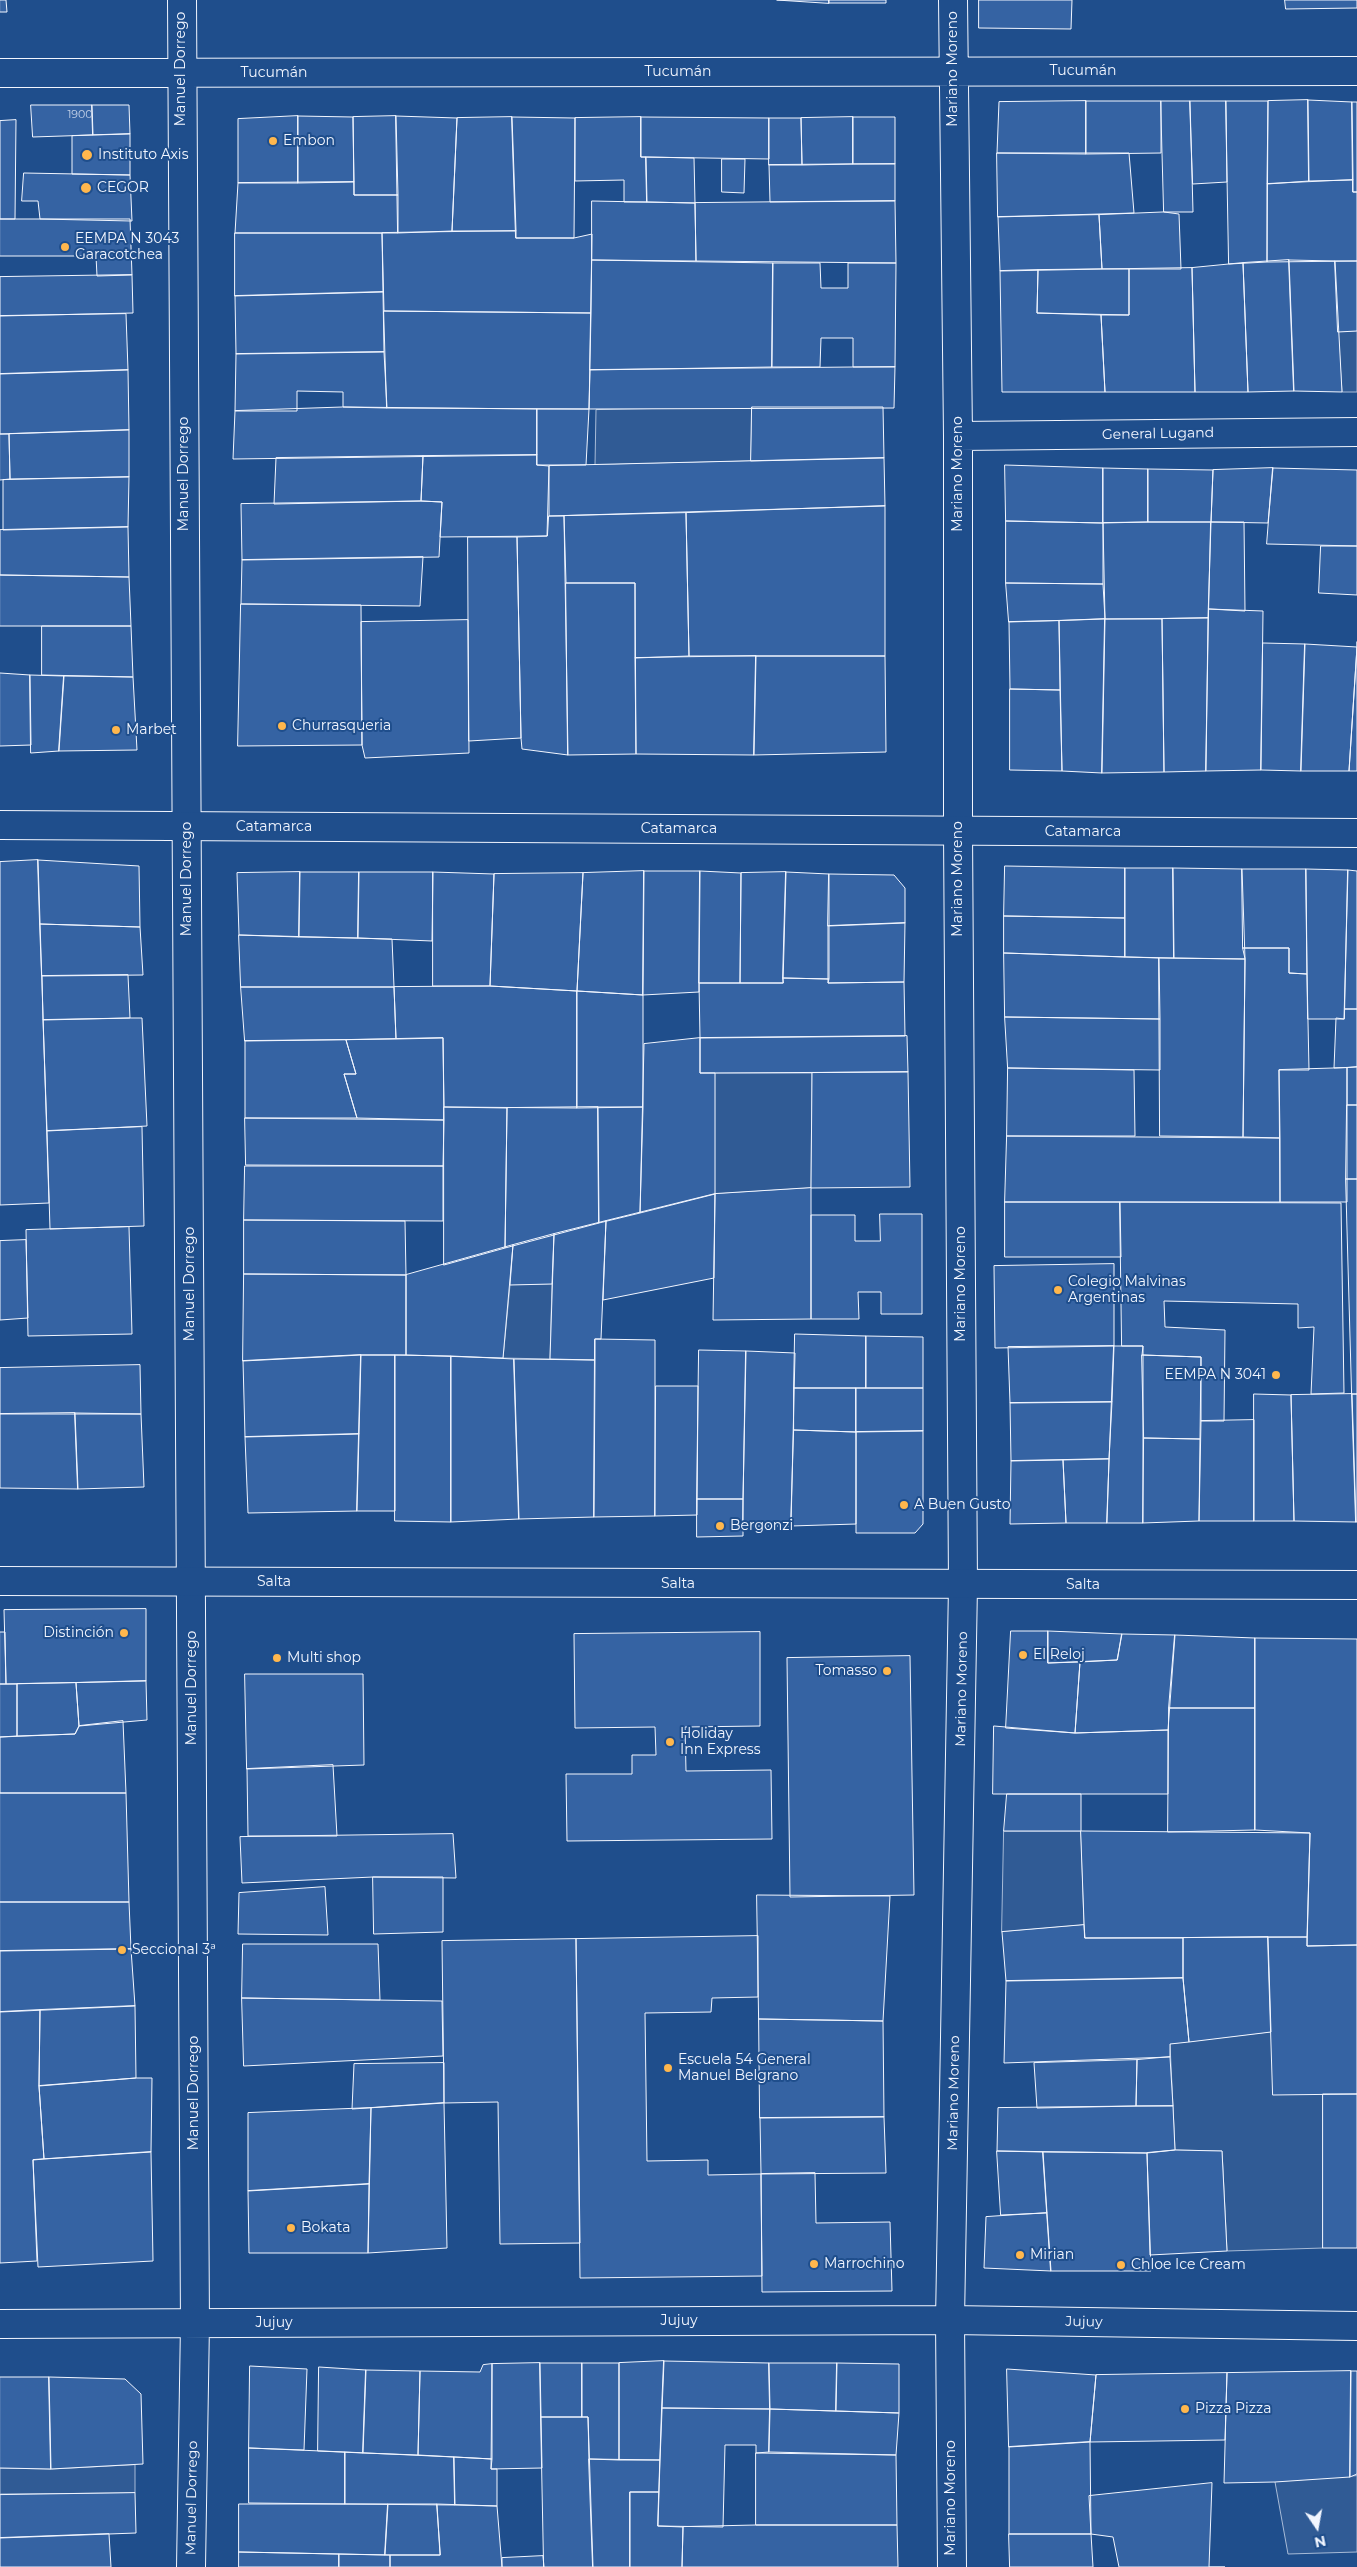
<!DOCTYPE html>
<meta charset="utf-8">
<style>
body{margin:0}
#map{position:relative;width:1357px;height:2567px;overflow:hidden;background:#1f4e8c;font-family:Montserrat,sans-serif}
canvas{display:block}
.north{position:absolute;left:1292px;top:2502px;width:50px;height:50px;-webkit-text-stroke:4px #1f4e8c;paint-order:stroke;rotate:168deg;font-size:14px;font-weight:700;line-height:20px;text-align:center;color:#f2f6ff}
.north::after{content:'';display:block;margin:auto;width:18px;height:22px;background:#f2f6ff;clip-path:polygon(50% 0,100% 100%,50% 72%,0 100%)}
</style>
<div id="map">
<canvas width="1357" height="2567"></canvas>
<div class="north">N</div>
</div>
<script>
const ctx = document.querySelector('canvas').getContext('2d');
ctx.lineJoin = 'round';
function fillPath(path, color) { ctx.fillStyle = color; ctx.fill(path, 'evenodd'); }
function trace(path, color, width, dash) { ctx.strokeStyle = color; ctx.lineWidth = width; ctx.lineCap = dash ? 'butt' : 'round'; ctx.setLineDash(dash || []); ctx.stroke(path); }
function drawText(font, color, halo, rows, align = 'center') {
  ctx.font = font + ' Montserrat,sans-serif'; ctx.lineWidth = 4; ctx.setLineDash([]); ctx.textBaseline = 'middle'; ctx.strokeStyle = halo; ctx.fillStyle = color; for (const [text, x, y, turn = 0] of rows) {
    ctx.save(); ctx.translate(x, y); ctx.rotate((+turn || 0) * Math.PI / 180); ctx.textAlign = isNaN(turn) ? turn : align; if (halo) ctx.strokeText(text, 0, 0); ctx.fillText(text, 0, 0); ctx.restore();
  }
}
const built = new Path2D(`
 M1357,331V392H1342L1338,332Z
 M752,407L751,461L595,465L596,410Z
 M715,1073H812L811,1188L715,1194Z
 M552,1284L550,1359L503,1358L510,1285Z
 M1004,1831H1081L1084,1925L1002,1932Z
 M1271,2032L1323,2094V2248L1227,2251L1222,2151L1175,2150L1170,2044Z
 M135,2465V2493L0,2494V2468L51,2469Z
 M1357,2476V2552L1288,2554L1275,2482Z`);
fillPath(built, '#305b95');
trace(built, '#a8bbd7', 1);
const building = new Path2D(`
 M0,0H6L7,12H0Z
 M777,0H829V3Z
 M829,0H886V3H829Z
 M979,0H1072L1071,29L979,28Z
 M1285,0H1357V8L1286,9Z
 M1308,100L1352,102L1353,180L1309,181Z
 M1308,100L1309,181L1267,184L1268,101Z
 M1086,101H1161V153L1086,154Z
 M1086,101V154L997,153L999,102Z
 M1161,101H1190L1193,212H1164Z
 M1190,101H1226L1227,182L1193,184Z
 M1226,101H1268L1267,262L1229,264Z
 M1352,102H1357V192H1353Z
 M31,105H92L93,135L33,137Z
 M92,105H129L130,134L93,135Z
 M298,116L353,117L354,182L298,183Z
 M298,116V183H238V119Z
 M396,116L457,118L452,231L398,233Z
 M396,116L398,195H354L353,117Z
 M512,117L575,118L574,238H516Z
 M512,117L516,231H452L457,118Z
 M641,117L769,118V159L641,157Z
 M641,117V157H646L647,202H624V180L575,181V118Z
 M853,117H895V164H853Z
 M853,117V164L802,165L801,118Z
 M769,118H801L802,165H769Z
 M16,120L15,219H0V121Z
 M130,134V175L72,174V136Z
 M997,153H1129L1134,213L998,217Z
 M646,157L694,158L695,203L647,202Z
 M722,159H745L744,193L722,192Z
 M895,164V201L770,202L769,165Z
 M24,173L130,175L132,221L40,219L38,201H22Z
 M1353,180V192H1357V261L1267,262V184Z
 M354,182V195H398V233H235L238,183Z
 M592,201L695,203L696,261L592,260Z
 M895,201L896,263L696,261L695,203Z
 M1164,212L1179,214L1181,269H1102L1099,215Z
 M1099,215L1102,269L1000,271L998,217Z
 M0,219H130L132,275L97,276L96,256H0Z
 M516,231V238H574L592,234L591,313L384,311L382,233Z
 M235,233H382L383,292L235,296Z
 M592,260L773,263L772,367L590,370Z
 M1289,260L1294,391L1248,392L1243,263Z
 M1289,260L1335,261L1342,392L1294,391Z
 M1335,261H1357V331L1338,332Z
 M773,263H820L821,288H848V263H896L895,367H853V338H821L820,367H772Z
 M1243,263L1248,392H1195L1192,268Z
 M1192,268L1195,392H1105L1101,315H1129V269Z
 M1129,269V315L1037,313L1038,270Z
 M1038,270L1037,313L1101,315L1105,392H1002L1000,271Z
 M132,275L133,313L0,316V277Z
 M383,292L384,352L236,354L235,296Z
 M384,311L591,313L589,409L387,408Z
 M126,314L128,370L0,374V316Z
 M384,352L387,408L343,407V392L297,391V411H235L236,354Z
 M895,367L894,408L589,409L590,370Z
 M128,370L129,430L0,434V374Z
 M343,407L537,409V455L233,459L235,411Z
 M752,407H883L884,458L751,461Z
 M537,409H589L586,465H537Z
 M129,430V477L10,479L9,434Z
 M0,434H9L10,479L0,480Z
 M537,455V465L549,466L547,536L440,537L442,502L421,501L423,456Z
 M423,456L421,501L274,504L276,458Z
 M884,458L885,506L549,516V466Z
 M1005,465L1103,468V523L1006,521Z
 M1103,468L1148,469V522L1103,523Z
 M1273,468L1357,470V546L1267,544Z
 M1273,468L1268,523L1211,522L1213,470Z
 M1148,469L1213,470L1211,522H1148Z
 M129,477L128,527L3,530V480Z
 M421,501L442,502L439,557L242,560L241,504Z
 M885,506V656H689L686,513Z
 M686,513L689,656L635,658V583H566L564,516Z
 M549,516H564L568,755L522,749L521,738L517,537L547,536Z
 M1006,521L1103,523V584L1006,583Z
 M1148,522H1211L1208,618L1105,619L1103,523Z
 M1211,522H1244L1245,611L1209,609Z
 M128,527L129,577L0,575V530Z
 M468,537H517L521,738L469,741Z
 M1321,546H1357V595L1319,593Z
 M423,557L420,606L241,604L242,560Z
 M0,575L129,577L131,626H0Z
 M566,583H635L636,754L568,755Z
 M1006,583L1103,584L1105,619L1009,622Z
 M241,604L361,605L362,745L238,746Z
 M1209,609L1263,611L1261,770L1206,771Z
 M1208,618L1206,771L1164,772L1162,619Z
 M1105,619H1162L1164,772L1102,773Z
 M1105,619L1102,773L1062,771L1059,621Z
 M468,620L469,753L365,758L362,745L361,622Z
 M1059,621L1060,690L1010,689L1009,622Z
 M42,626H131L133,677L42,675Z
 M1357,642V771H1349L1357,647Z
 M1263,643L1305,644L1301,771L1261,770Z
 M1305,644L1357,647L1349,771H1301Z
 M756,656H885L886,752L754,755Z
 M756,656L754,755L636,754L635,658Z
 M0,673L30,675L31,745L0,746Z
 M30,675L64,676L59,751L31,753Z
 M64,676L133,677L137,750L59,751Z
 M1010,689L1060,690L1062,771L1010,770Z
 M38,860L49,1203L0,1205V862Z
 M38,860L139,866L140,927L40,924Z
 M1005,866L1125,868V918L1004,916Z
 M1125,868H1173L1174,958L1125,957Z
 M1173,868L1242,869L1245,959L1174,958Z
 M1242,869H1306L1307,974L1289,973V948H1243Z
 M1306,869L1348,870L1344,1019H1308Z
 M1348,870L1357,871V1009H1345Z
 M644,871L643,995L577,991L583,873Z
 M644,871H700L699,992L643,995Z
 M700,871L741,873L740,983H699Z
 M300,872L299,937L239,935L237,873Z
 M300,872H359L358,938L299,937Z
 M359,872H433L432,941L358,938Z
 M433,872L494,874L490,986H433Z
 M786,872L783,983H740L741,873Z
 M786,872L829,874V979L783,978Z
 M583,873L577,991L490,986L494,874Z
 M829,874L894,875L905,888V923L828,926Z
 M1004,916L1125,918V957L1004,953Z
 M905,923L904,982L828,983V926Z
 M40,924L140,927L143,975L42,976Z
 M239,935L392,939L394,987H241Z
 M1243,948H1289V973L1307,974L1309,1070H1279L1280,1138L1243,1137L1245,959Z
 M1004,953L1159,958L1160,1019L1005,1017Z
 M1159,958L1245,959L1243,1137L1160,1136Z
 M128,975L130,1018L43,1020L42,976Z
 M783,978L829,979L828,983L904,982L905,1036L700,1038L699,983H783Z
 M490,986L577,991V1108L444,1107L443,1038L396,1039L394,987Z
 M241,987H394L396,1039L245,1041Z
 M577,991L643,995V1107L577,1108Z
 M1345,1009H1357V1067L1334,1068L1336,1018L1344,1019Z
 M1005,1017L1160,1019V1070L1008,1068Z
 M130,1018H142L147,1126L47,1131L43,1020Z
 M907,1036L908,1072L700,1073V1038Z
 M443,1038L444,1120L357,1118L344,1074H356L346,1040Z
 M700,1038V1073H715V1194L640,1213L644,1044Z
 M346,1040L356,1074H344L357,1118H245V1041Z
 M1357,1067V1105H1347V1068Z
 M1008,1068L1134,1070L1135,1136H1007Z
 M1347,1068V1202H1280L1279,1070Z
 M908,1072L910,1187L811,1188L812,1073Z
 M1347,1105H1357V1179H1346Z
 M444,1107L507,1108L505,1248L444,1265Z
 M598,1107H643L640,1213L599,1223Z
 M598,1107L599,1223L505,1248L507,1108Z
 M245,1118L444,1120L443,1166L246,1165Z
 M142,1127L144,1226L50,1229L47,1131Z
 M1007,1136L1280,1138V1202H1005Z
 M245,1166H443V1221L244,1220Z
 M1346,1179H1357V1394H1352Z
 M811,1188V1319L713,1320L715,1194Z
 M715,1194L714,1278L603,1300L606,1221Z
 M1005,1202H1120L1121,1257H1005Z
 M1120,1202L1341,1203L1344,1393L1311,1394L1314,1327L1298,1328V1304L1164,1301L1165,1327L1225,1330L1224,1421H1201V1357L1142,1355L1143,1346H1122Z
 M880,1214H922V1314H881V1292H858L859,1319H811V1215H855V1241H880Z
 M244,1220L405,1221L406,1275L244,1274Z
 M606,1221L601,1339H595V1360L550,1359L554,1234Z
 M129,1227L132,1334L28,1336L26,1230Z
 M554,1234L552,1284L510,1285L513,1245Z
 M26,1240L28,1318L0,1320V1241Z
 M513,1245L503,1358L406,1355V1275Z
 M1114,1264V1346L995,1348L994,1266Z
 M244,1274L406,1275V1355H361L243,1361Z
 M795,1334L866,1336V1388H794Z
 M866,1336L923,1337V1388H866Z
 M595,1339L655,1340V1516L594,1517Z
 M1114,1346H1143V1523H1107Z
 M1114,1346L1112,1402L1010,1403L1008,1347Z
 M699,1350L746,1351L743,1499H697Z
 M746,1351L795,1353L791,1526H743Z
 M361,1355H395V1511H357Z
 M361,1355L359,1434L245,1437L243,1361Z
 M395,1355L451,1356V1522L395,1521Z
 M1142,1355L1201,1357L1200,1439L1144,1438Z
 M451,1356L514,1359L519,1519L451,1522Z
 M514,1359L595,1360L594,1517L519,1519Z
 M140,1365L141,1414H0V1368Z
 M656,1386H698L697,1515L655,1516Z
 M794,1388H856V1432L794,1430Z
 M856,1388H923V1431L856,1432Z
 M1254,1394L1291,1395L1294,1521H1254Z
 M1352,1394H1357V1522H1356Z
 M1352,1394L1356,1522L1294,1521L1291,1395Z
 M1112,1402L1109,1459L1011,1461L1010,1403Z
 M75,1413L78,1489L0,1488V1414Z
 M75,1413L141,1414L144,1487L78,1489Z
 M1254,1420V1521H1199L1201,1421Z
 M794,1430L856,1432V1524L791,1526Z
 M923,1431V1524L915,1533H856V1432Z
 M359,1434L357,1511L248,1513L245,1437Z
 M1144,1438L1200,1439L1199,1521L1143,1523Z
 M1109,1459L1107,1523H1066L1063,1460Z
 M1063,1460L1066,1523L1010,1524L1011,1461Z
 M697,1499H743V1536L697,1537Z
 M146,1609V1681L6,1684L4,1610Z
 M1011,1631H1048V1663L1080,1662L1075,1733L1006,1728Z
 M1048,1631L1122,1634L1117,1660L1048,1663Z
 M0,1632H5L6,1684H0Z
 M760,1632V1726L685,1727L686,1771L771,1770L772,1839L567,1841L566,1774H632V1755H656L655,1727L575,1728L574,1634Z
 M1122,1634L1175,1635L1168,1730L1075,1733L1080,1662L1117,1660Z
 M1175,1635L1255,1638V1708H1169Z
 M1255,1638L1357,1639V1945L1307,1946L1310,1833L1255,1830Z
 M910,1656L914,1895L790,1897L787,1658Z
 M245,1674H363L364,1765L247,1769Z
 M146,1681L147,1720L79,1726L76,1683Z
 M76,1683L79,1726L75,1734L17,1736V1684Z
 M0,1684H17V1736L0,1737Z
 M1169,1708H1255V1830L1168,1832Z
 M123,1721L126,1793H0V1737L75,1734L79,1726Z
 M994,1726L1075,1733L1168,1730V1794H993Z
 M333,1765L337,1836H248L247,1769Z
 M0,1793H126L129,1902H0Z
 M1007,1794H1081V1831H1004Z
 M1081,1831L1310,1833L1307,1937L1085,1938Z
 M453,1834L456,1878L373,1877L242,1883L240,1837Z
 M373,1877H443V1932L374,1934Z
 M325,1887L328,1935L238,1934L239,1893Z
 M757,1895L890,1896L883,2021L759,2019Z
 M0,1902H129L131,1949L0,1951Z
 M1084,1925L1085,1938H1183V1978L1006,1981L1002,1932Z
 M758,1936V1997L712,1998L711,2012L645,2013L647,2161L708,2160V2175L761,2174L762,2276L580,2278L576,1939Z
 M1268,1937H1307V1946L1357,1945V2094L1273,2095Z
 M1268,1937L1271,2032L1189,2042L1183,1978V1938Z
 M576,1939L580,2243L500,2244L498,2102L444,2103L442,1941Z
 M243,1944H378L380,2000L242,1998Z
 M131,1949L135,2006L0,2012V1951Z
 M1183,1978L1189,2042L1170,2044V2057L1004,2063L1006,1981Z
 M242,1998L442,2001L443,2056L244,2066Z
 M135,2006L136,2078L39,2086L40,2010Z
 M40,2010L39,2086L44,2159L33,2160L37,2261L0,2263V2012Z
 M759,2019L883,2021L884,2117L760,2118Z
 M1170,2057L1173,2106H1136L1137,2060Z
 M1137,2060L1136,2106L1037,2108L1034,2063Z
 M444,2063V2103L352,2109L354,2064Z
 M136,2078H152L151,2152L44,2159L39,2086Z
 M1323,2094H1357V2248H1323Z
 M444,2103L447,2248L368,2253L371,2108Z
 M1173,2106L1175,2150L1147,2153L997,2151L998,2108Z
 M371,2108L369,2184L248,2191V2113Z
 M884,2117L886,2173L761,2174L760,2118Z
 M1175,2150L1222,2151L1227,2251L1150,2255L1147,2153Z
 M997,2151L1043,2152L1047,2213L1001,2215Z
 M151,2152L153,2261L38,2267L33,2160Z
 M1043,2152L1147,2153L1151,2271H1051Z
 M815,2173L816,2223L890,2222L892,2291L762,2292L761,2174Z
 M369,2184L368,2253H249L248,2191Z
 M1047,2213L1051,2271L984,2268L986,2217Z
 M664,2361L769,2363L770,2409L662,2408Z
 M664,2361L660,2460H619V2363Z
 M540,2363H582V2417H541Z
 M540,2363L542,2468L491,2469L492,2364Z
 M582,2363H619V2460L589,2459L588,2417H582Z
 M769,2363H837L836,2411L770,2409Z
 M837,2363L899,2364V2413L836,2411Z
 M492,2364V2459L418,2455L420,2371L480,2372L483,2365Z
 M250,2366L307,2369L304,2450L249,2448Z
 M319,2367L366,2370L363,2453L318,2451Z
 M1007,2369L1096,2375L1090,2442L1009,2447Z
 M366,2370L420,2371L418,2455L363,2453Z
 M1351,2371L1350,2477L1275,2482L1224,2483L1227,2373Z
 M1351,2371H1357V2474L1350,2477Z
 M1227,2373L1225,2440L1090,2442L1096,2375Z
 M0,2377H49L51,2469L0,2468Z
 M49,2377L125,2379L141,2394L143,2464L51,2469Z
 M662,2408L770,2409L769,2452L756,2453V2445H725L723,2527L658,2526Z
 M770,2409L899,2413L896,2455L769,2452Z
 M541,2417H588L593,2567H544Z
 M1090,2442L1091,2534H1009V2447Z
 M249,2448L345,2452V2504L249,2503Z
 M345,2452L454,2457L455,2505L345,2504Z
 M756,2453L896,2455L897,2525H756Z
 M454,2457L492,2459L491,2469H497V2506L455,2505Z
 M589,2459L660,2460L659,2492H630V2567H593Z
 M1212,2483L1209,2567H1225H1119L1113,2537L1091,2534L1089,2496Z
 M630,2492H659L658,2526L683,2527L682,2567H630Z
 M135,2493L136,2533L0,2538V2495Z
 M239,2504H388L385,2555L239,2552Z
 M388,2504H437L440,2555H385Z
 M437,2504L497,2506L502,2567H390V2555H440Z
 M756,2525H897L898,2567H682L683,2527Z
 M109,2534L111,2567H0V2538Z
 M1009,2534H1091L1093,2567H1010Z
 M239,2552L339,2554V2567H239Z
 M339,2554L390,2555V2567H339Z
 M543,2556L544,2567H502V2558Z`);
fillPath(building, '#3563a3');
trace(building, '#f2f6ff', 1);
const minor = new Path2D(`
 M182,0L195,2323L191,2567
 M0,73L1357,71
 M958,436L1357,432
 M0,2324L950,2320L1357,2326
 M952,2567L950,2320L963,1585L958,831V436L953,0`);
const secondary = new Path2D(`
 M0,825L1357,833
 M0,1581L1357,1585`);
trace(minor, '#f2f6ff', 30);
trace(secondary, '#f2f6ff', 30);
trace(minor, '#1f4e8c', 28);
trace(secondary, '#1f4e8c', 28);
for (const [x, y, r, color] of [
 [273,141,5,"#ffb74d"],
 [87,155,6,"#ffb74d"],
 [86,188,6,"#ffb74d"],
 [65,247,5,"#ffb74d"],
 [282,726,5,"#ffb74d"],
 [116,730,5,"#ffb74d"],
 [1058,1290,5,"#ffb74d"],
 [1276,1375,5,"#ffb74d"],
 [904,1505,5,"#ffb74d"],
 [720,1526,5,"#ffb74d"],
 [124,1633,5,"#ffb74d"],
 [1023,1655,5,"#ffb74d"],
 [277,1658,5,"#ffb74d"],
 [887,1671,5,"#ffb74d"],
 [670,1742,5,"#ffb74d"],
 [122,1950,5,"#ffb74d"],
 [668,2068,5,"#ffb74d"],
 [291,2228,5,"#ffb74d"],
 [1020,2255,5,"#ffb74d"],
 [814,2264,5,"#ffb74d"],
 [1121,2265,5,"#ffb74d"],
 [1185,2409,5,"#ffb74d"]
]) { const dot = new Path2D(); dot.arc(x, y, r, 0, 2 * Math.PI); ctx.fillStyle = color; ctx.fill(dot); trace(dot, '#1f4e8c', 2); }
drawText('11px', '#c3d1e8', null, [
 ["1900",80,115]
]);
drawText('14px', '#f2f6ff', '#1f4e8c', [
 ["Manuel Dorrego",181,69,-90],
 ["Mariano Moreno",953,69,-90],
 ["Tucumán",1083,71],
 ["Tucumán",678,72],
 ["Tucumán",274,73],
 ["General Lugand",1158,434,-1],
 ["Manuel Dorrego",184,474,-90],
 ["Mariano Moreno",958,474,-90],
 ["Catamarca",274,827],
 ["Catamarca",679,829],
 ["Catamarca",1083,832],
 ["Manuel Dorrego",187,879,-90],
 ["Mariano Moreno",958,879,-90],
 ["Manuel Dorrego",190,1284,-90],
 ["Mariano Moreno",961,1284,-90],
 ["Salta",274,1582],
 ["Salta",678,1584],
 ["Salta",1083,1585],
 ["Manuel Dorrego",192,1688,-90],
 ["Mariano Moreno",962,1689,-89],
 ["Manuel Dorrego",194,2093,-90],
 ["Mariano Moreno",954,2093,-89],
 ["Jujuy",679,2321],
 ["Jujuy",1084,2322,1],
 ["Jujuy",274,2323],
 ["Manuel Dorrego",192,2498,-89],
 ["Mariano Moreno",951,2498,-90]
]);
drawText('14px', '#f2f6ff', '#1f4e8c', [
 ["Embon",283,141],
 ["Instituto Axis",98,155],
 ["CEGOR",97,188],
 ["EEMPA N 3043",75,239],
 ["Garacotchea",75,255],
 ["Churrasqueria",292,726],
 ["Marbet",126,730],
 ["Colegio Malvinas",1068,1282],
 ["Argentinas",1068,1298],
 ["EEMPA N 3041",1266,1375,"right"],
 ["A Buen Gusto",914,1505],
 ["Bergonzi",730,1526],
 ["Distinción",114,1633,"right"],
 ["El Reloj",1033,1655],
 ["Multi shop",287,1658],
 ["Tomasso",877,1671,"right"],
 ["Holiday",680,1734],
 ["Inn Express",680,1750],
 ["Seccional 3ª",132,1950],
 ["Escuela 54 General",678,2060],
 ["Manuel Belgrano",678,2076],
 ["Bokata",301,2228],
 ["Mirian",1030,2255],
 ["Marrochino",824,2264],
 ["Chloe Ice Cream",1131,2265],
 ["Pizza Pizza",1195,2409]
], 'left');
</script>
